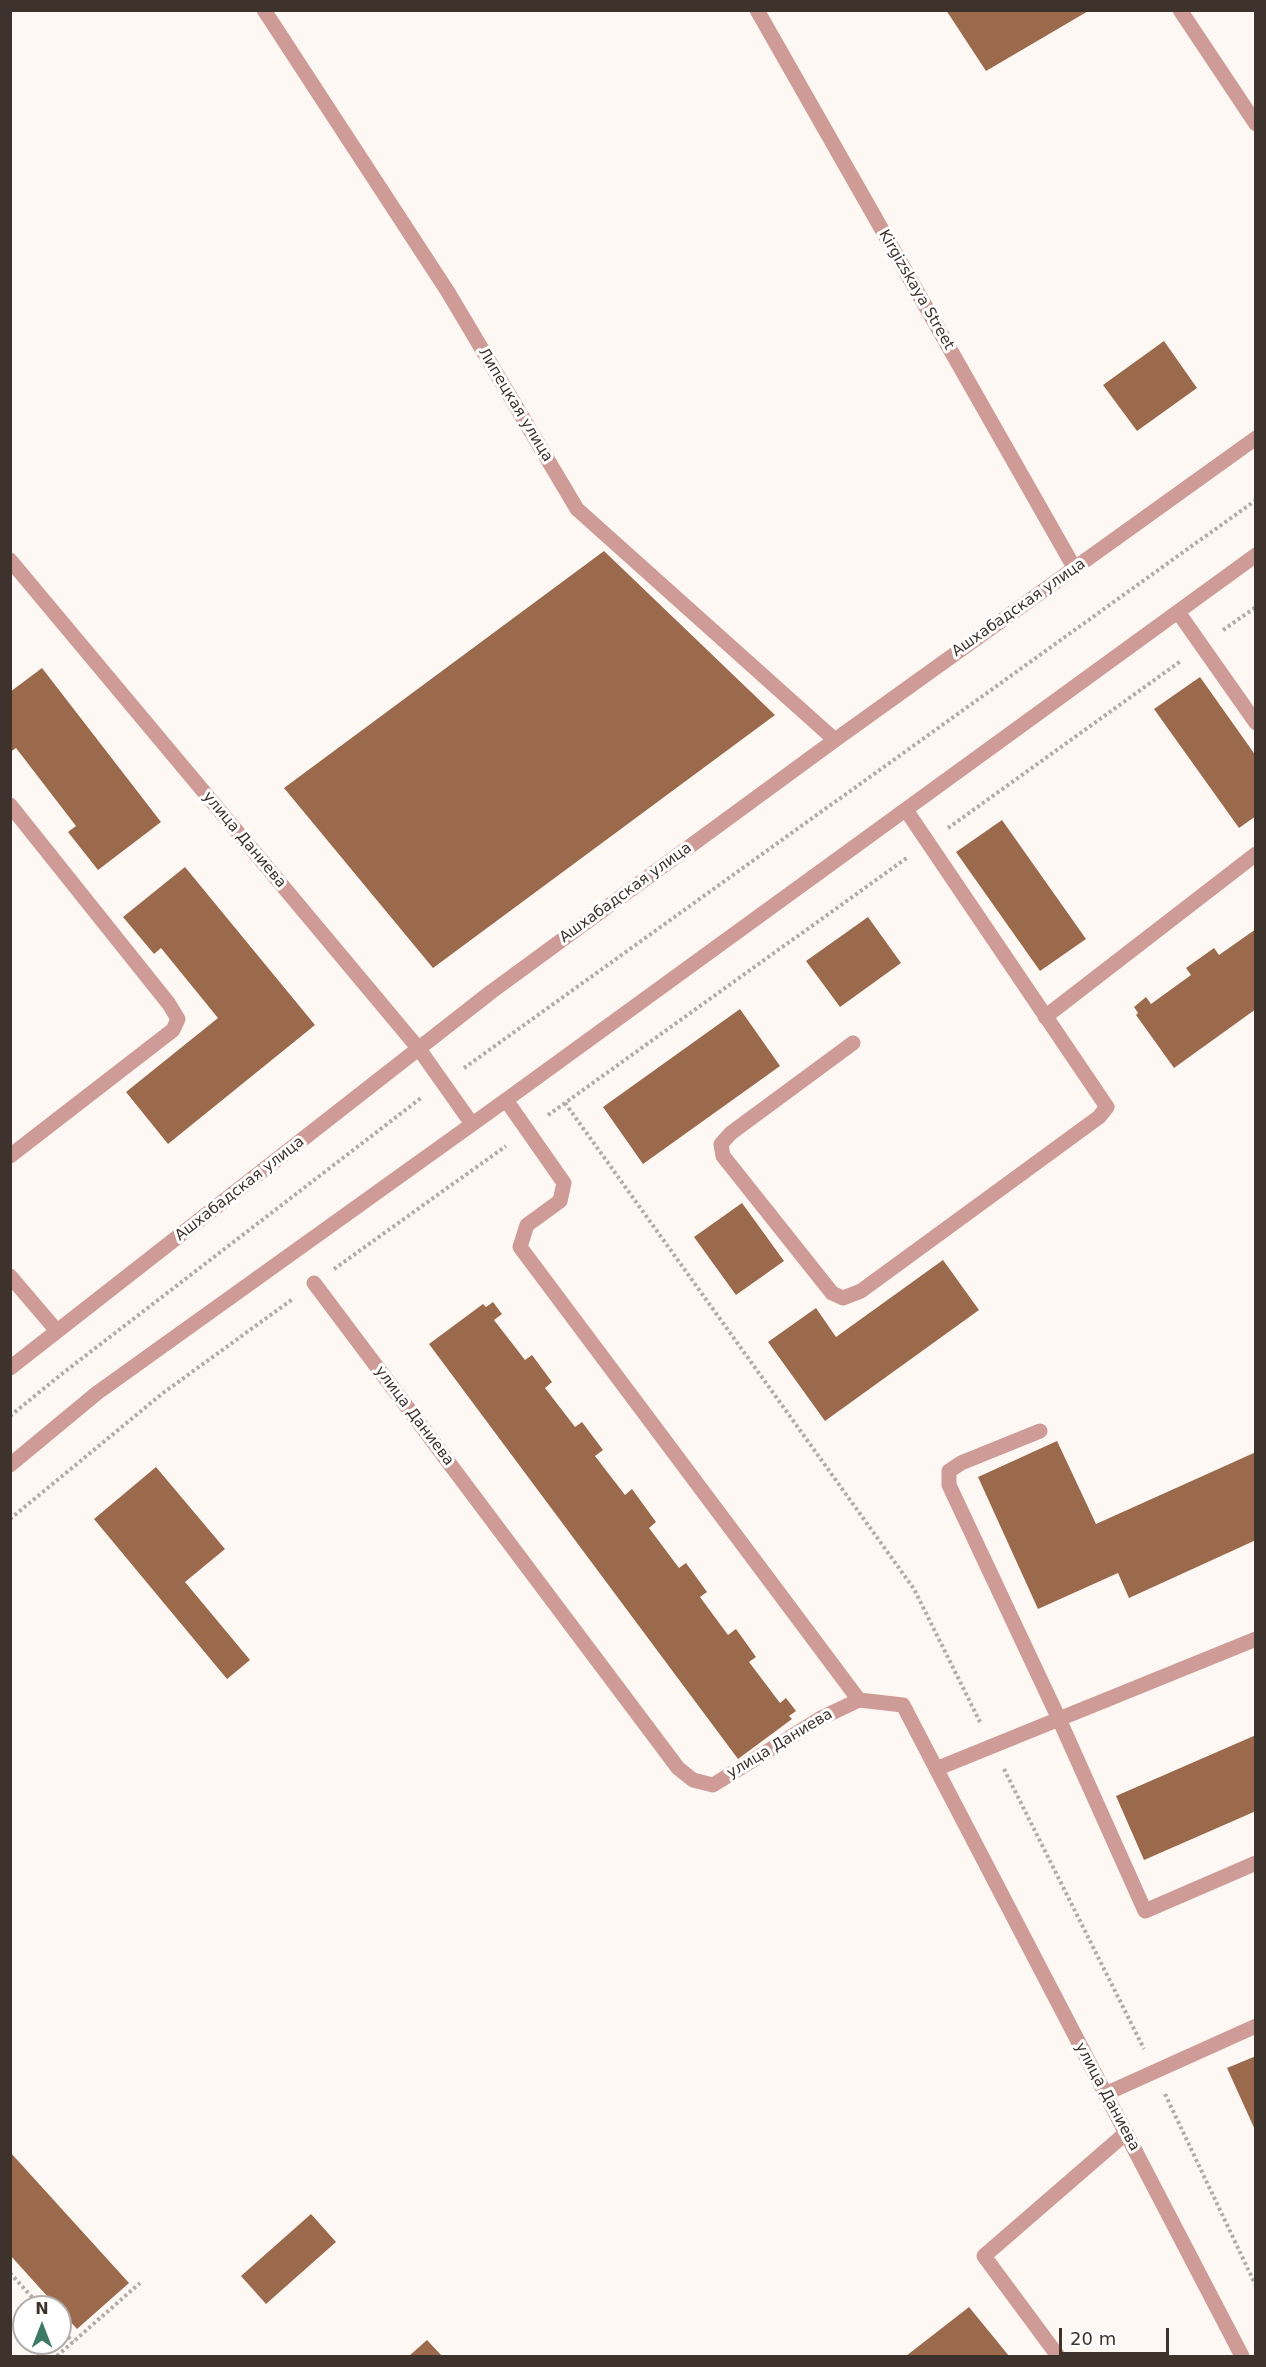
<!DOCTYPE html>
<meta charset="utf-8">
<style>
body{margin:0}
#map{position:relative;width:1266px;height:2367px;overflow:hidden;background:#fef8f5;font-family:"DejaVu Sans",sans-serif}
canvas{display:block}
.frame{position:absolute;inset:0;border:12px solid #3d322c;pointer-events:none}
.north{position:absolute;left:12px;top:2295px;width:60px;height:60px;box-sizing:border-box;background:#fff;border:2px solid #b1adab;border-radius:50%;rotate:0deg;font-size:16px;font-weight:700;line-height:24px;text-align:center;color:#3d322c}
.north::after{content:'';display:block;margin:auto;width:21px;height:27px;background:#3d7a65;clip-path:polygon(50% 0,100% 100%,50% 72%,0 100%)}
.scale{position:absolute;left:1059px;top:2328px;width:110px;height:27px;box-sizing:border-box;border:3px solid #3d322c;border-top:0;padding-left:8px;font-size:18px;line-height:21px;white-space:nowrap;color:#3d322c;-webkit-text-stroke:4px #fff;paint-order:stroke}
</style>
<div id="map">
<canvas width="1266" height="2367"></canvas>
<div class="frame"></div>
<div class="north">N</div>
<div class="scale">20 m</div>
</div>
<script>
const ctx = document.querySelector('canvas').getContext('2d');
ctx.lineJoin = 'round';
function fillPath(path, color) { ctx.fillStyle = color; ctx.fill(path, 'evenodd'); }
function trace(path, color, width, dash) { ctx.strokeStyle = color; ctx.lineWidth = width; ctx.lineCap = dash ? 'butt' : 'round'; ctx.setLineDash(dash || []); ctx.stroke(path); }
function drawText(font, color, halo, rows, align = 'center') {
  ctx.font = font + ' "DejaVu Sans",sans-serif'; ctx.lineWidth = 6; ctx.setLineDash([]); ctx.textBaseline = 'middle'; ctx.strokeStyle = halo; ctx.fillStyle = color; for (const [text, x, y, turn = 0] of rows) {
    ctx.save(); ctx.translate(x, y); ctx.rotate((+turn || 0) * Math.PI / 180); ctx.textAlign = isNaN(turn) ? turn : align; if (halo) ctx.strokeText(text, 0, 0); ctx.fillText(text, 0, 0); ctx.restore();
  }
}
fillPath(new Path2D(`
 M946,10H1090L986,71Z
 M1164,341L1197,388L1137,431L1103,385Z
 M604,551L775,715L433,968L284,788Z
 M42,668L161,822L98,870L68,832L76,826L16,748L10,752V692Z
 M1200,677L1256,756V816L1239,828L1154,709Z
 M1002,820L1086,939L1040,971L956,852Z
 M185,867L315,1025L168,1144L126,1092L218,1018L161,948L154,954L123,917Z
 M868,917L901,963L840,1007L806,961Z
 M1256,929V1009L1174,1068L1136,1015L1138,1013L1134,1007L1146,997L1151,1004L1191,975L1186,968L1214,948L1219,955Z
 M740,1009L780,1066L643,1164L603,1107Z
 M742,1203L784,1261L736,1295L694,1237Z
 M943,1260L979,1310L825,1421L768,1342L816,1308L836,1337Z
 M493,1302L502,1314L494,1320L525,1360L532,1355L552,1382L545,1388L575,1427L582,1422L603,1450L595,1456L625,1495L632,1489L656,1522L649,1528L679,1568L686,1563L707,1592L700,1597L728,1635L736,1629L756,1657L749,1662L780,1703L786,1698L796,1711L789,1716L792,1719L738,1759L429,1344L483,1304L486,1307Z
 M1057,1441L1096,1524L1256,1452V1540L1129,1598L1118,1573L1038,1609L978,1477Z
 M156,1467L225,1549L185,1582L250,1660L227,1679L94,1519Z
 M1256,1735V1811L1144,1860L1116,1796Z
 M1256,2056V2132L1227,2068Z
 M10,2152L129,2283L77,2329L60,2310V2307H57L10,2255Z
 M311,2214L336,2242L266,2304L241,2276Z
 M969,2307L1009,2356H906Z
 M427,2340L442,2356H409Z`), '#9b694b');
trace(new Path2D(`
 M1223,630L1256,607
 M948,828L1181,661
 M464,1068L1256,500
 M565,1103L914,1589L980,1722
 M548,1115L908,857
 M334,1269L506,1146
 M10,1416L63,1373L421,1098
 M10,1519L163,1393L294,1298
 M1004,1769L1144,2049
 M1165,2094L1256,2286
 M10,2273L41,2307
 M10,2323L24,2338
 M60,2328L73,2342
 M29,2343L41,2356
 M57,2356L140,2283`), '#b3aba6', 4, [3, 3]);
trace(new Path2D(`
 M264,10L448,292L577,509L835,740
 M757,10L1075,569
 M1180,10L1256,124
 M10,560L419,1049L472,1124
 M1178,612L1256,723
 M10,805L169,1004L178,1019L173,1030L10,1156
 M1045,1017L1256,854
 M853,1043L731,1133L721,1144L723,1156L832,1293L843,1298L861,1291L1099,1117L1107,1107L906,810
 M506,1100L564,1183L560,1201L527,1225L520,1247L859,1700
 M10,1276L57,1331
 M314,1283L678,1768L693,1780L713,1785L821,1718L859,1700L903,1705L1242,2356
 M10,1368L491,992L835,740L1256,438
 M1040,1431L961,1463L949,1471V1485L1059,1719L1145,1911L1256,1863
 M10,1465L97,1393L506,1100L1256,555
 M936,1769L1256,1639
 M1105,2094L1256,2026
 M1058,2356L984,2256L1126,2133`), '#ce9b96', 15);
drawText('15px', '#3d322c', '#fff', [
 ["Kirgizskaya Street",916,290,60],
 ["Липецкая улица",515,405,59],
 ["Ашхабадская улица",1019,608,-35],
 ["улица Даниева",244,840,50],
 ["Ашхабадская улица",626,893,-36],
 ["Ашхабадская улица",240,1189,-38],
 ["улица Даниева",414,1416,53],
 ["улица Даниева",780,1744,-31],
 ["улица Даниева",1107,2097,62]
]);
</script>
